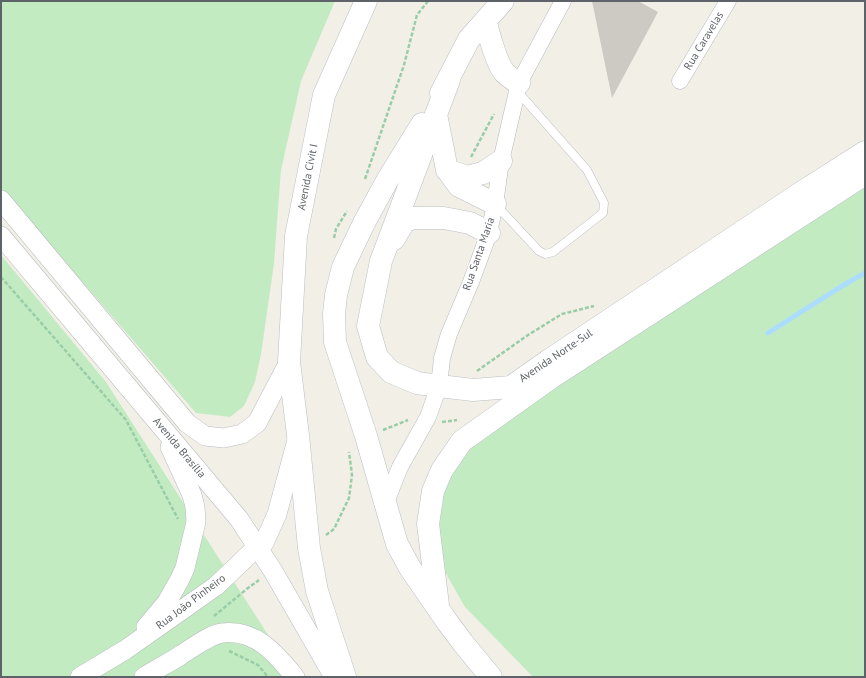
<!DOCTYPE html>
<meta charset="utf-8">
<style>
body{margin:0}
#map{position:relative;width:866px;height:678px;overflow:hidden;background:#f2efe7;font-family:"PT Sans",sans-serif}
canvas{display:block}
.frame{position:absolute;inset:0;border:2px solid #5e6369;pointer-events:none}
</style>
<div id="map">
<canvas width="866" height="678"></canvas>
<div class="frame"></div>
</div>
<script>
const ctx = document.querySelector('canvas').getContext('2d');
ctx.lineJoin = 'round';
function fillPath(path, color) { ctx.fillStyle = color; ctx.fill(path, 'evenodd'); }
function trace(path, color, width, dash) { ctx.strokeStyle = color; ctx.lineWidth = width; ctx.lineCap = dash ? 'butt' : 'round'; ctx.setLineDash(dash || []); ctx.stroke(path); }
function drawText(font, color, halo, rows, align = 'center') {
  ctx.font = font + ' "PT Sans",sans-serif'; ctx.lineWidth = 3.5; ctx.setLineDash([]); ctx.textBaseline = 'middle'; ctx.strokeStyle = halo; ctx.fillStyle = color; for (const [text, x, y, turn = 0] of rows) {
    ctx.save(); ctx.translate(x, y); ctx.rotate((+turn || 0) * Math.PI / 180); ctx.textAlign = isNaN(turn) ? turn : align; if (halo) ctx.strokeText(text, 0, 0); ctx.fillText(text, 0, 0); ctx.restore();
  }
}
fillPath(new Path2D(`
 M3,1H335L301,81L281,170L274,263L261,354L255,382L244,406L230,417L196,413L1,188V2Z
 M865,184V677H533L465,607L445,572L438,545L441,482L473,436Z
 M1,255L106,382L295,677H1Z`), '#c3ebc2');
trace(new Path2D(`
 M768,333L842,286L865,273`), '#adf', 5);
fillPath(new Path2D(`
 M592,1H638L658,12L612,98Z`), '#cdcac4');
const service = new Path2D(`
 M496,205L539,251L545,254L553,252L603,213L604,203L587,170L518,92`);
const minor = new Path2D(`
 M680,81L728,1
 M385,505L400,467L428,417L439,386L442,358L449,334L471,282L489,233L495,204L501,161L519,83L563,1`);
const tertiary = new Path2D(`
 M1,200L187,423L205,436L224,438L242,434L257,423L289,362
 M1,236L239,519L273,571L334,677
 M146,627L167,602L180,579L185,568L196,522L195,507L192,495L170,447
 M80,677L125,650L216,586L258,546L264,543L277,514L297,440
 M144,677C156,669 169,663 181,655C192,648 209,635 222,633C256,629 276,654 295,677`);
const secondary = new Path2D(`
 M486,20C487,30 497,64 504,72C507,76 514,80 519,83
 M449,80L381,261L368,326L377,357L391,372L417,383L439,386L473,390L511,387L548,361L796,196L865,152
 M441,93L469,39L503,1
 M436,114L447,170L467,177L483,173L501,161
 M422,124L388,179L364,223L343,267L336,295L334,314L335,342L366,436L397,544L410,568L448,623L463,643L491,677
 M448,171L459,186L495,204
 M394,239L404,222L413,218H444L470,223L489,233
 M438,605L428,524L433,491L442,470L462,441L552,377L865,174
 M345,677L317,591L309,548L298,435L289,362L296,236L324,95L366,1`);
trace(service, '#b7babf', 9);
trace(minor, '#b7babf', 17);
trace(tertiary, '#b7babf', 20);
trace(secondary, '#babec4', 23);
trace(new Path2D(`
 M471,157L494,114
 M365,179L404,65L417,15L428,1
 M334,238L336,229L347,211
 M1,277L126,420L178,519
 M477,371L528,335L562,314L594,306
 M442,422L457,420
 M383,430L408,420
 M326,535L334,529L349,498L352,475L349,452
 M214,616L248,588L259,580
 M229,651L258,665L268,677`), '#99cda7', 2.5, [4, 2]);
trace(service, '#fff', 8);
trace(minor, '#fff', 16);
trace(tertiary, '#fff', 19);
trace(secondary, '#fff', 22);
drawText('11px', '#5e6369', '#fff', [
 ["Rua Caravelas",704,41,-59],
 ["Avenida Civit I",308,177,-79],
 ["Rua Santa Maria",479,254,-71],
 ["Avenida Norte-Sul",556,356,-34],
 ["Avenida Brasília",179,448,50],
 ["Rua João Pinheiro",191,602,-37]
]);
</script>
